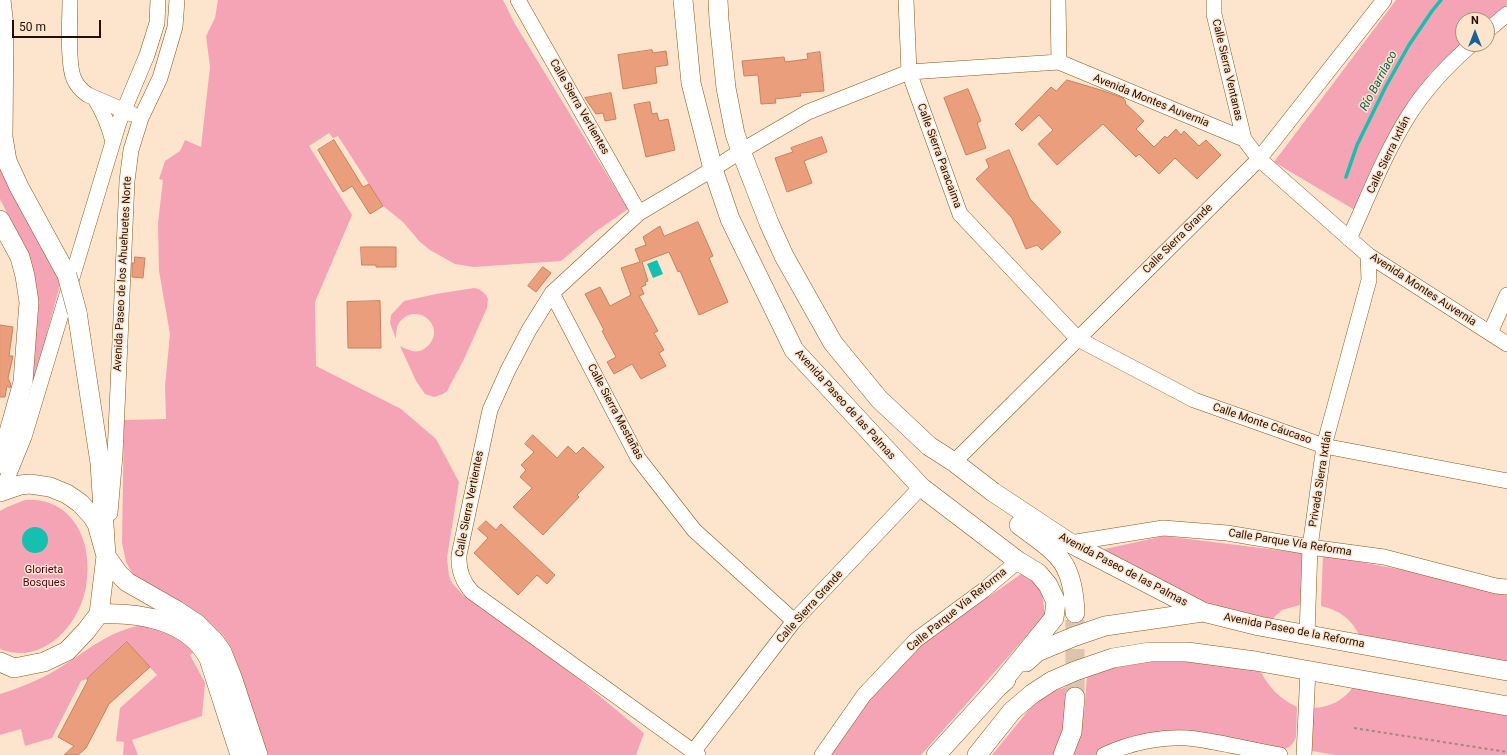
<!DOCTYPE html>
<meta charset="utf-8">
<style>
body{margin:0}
#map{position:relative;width:1507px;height:755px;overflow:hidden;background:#fde4cd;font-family:Roboto,sans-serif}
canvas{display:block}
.north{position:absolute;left:1455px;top:12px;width:40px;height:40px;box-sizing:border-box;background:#fde4cd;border:1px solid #a68e7b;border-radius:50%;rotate:0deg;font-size:11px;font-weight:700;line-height:16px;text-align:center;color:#230e00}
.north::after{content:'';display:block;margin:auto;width:14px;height:18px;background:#196195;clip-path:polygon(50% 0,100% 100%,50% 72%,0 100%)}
.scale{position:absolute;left:12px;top:20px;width:89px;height:18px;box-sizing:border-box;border:2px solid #230e00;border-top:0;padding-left:5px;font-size:12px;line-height:14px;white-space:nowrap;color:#230e00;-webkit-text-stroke:3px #fde4cd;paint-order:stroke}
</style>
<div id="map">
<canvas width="1507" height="755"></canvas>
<div class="north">N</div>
<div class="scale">50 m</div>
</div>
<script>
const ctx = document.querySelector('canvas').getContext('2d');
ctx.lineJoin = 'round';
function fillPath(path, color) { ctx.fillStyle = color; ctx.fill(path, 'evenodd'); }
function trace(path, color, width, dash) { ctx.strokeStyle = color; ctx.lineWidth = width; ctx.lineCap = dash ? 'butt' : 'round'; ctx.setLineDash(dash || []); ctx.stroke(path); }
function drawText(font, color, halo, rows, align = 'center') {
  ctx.font = font + ' Roboto,sans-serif'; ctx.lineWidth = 3; ctx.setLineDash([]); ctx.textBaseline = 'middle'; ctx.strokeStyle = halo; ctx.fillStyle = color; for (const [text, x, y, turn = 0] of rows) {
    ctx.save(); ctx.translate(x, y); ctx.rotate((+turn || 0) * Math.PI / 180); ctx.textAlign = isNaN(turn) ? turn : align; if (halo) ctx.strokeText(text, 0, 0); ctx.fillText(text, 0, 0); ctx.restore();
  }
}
fillPath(new Path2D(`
 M218,0H503L515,24L628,209L595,232L561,261L474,267L455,264L430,250L420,242L403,222L383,206L338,136L333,138L329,133L309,146L352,215L315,302L316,366L401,409L436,439L459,482L447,558L449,576L452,583L462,594L579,679L644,733L636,755H268L241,674L231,647L223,635L203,616L181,602L136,580L126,562L122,543L124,420L166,419L165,386L170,334L159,271L158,223L163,180L159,179L165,161L180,151L185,140L201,147L210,67L206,36L215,18Z
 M1396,0H1507V5L1487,22V20H1463V44L1430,73L1386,145L1358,212L1274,162Z
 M0,148L61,281L40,359L32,395L11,221L0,199Z
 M474,288L479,289L486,295L488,299L487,308L464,359L447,391L443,394L434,397L425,394L416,381L400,346C404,348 408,350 412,351C423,354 435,342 434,331C433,318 418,310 407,316C397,321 396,328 396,339L390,323L391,315L404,301L436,294Z
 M25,500C75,497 94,545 86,587C79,626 42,666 0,649V511L7,507Z
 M1164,536L1302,553L1300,605L1282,610L1269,622L1206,606L1096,551Z
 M1323,555L1441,577L1507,594V663L1360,637C1352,619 1339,610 1321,606Z
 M1024,572L1041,586L1045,615L921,755H829L851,720L918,646Z
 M146,625L156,626L197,650L190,655L205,683L202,716L132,740L138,755H123L124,742L116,741L120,708L157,675L127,642L87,679L81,681L52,738L25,746L21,729L0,735V694C19,688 39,680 56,670C85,653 111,628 146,625Z
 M1150,657L1260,670C1268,687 1280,699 1297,707L1296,737C1293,744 1290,748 1282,750L1195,735L1110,748L1095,755H1072L1081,729L1084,711L1087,677L1095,669Z
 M1070,686L1065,733L1053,755H992L1041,695Z
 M1353,687L1507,715V755H1335L1312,751L1313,708C1330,707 1343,701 1353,687Z`), '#f5a4b6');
fillPath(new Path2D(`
 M657,260L663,274L653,278L647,264Z
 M22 540a13 13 0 1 1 26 0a13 13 0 1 1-26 0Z`), '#16c0b1');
trace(new Path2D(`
 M1346,177L1357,145L1386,86L1409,45L1432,11L1441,0`), '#16c0b1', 3.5);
const building = new Path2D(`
 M652,50L653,53L666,51L668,65L655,67L657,83L623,89L618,55Z
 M820,52L824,91L800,93L801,96L775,99L776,103L761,104L758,75L744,76L742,61L784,57L785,62L808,59L807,54Z
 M1067,80L1104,91L1123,98L1126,102L1125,103L1144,121L1136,129L1154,147L1165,136L1167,138L1176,129L1181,135L1184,131L1199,146L1206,140L1221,155L1197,179L1175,158L1159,174L1139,154L1136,157L1103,124L1057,165L1038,144L1053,130L1039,115L1022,131L1015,124L1051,87L1056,91Z
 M968,89L981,121L977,123L986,148L966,155L944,98Z
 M611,93L616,119L605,121L603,113L596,114L585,98Z
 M650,102L652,114L657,113L659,121L668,119L675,150L646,157L634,105Z
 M822,137L827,152L804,161L812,183L787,192L775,158L793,152L791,148Z
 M334,140L363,187L369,184L383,206L370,214L352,186L343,192L318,150Z
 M1009,150L1030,199L1061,232L1042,250L1037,245L1026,249L1012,218L976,179L989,167L986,160Z
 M698,222L713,256L709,258L728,302L699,315L680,271L678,272L669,252L642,262L648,281L645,282L646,285L641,287L644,294L639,296L658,331L654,333L664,350L659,353L666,366L641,379L632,364L614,374L607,362L616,357L602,331L604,330L585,294L600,287L610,306L631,295L621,268L640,262L635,249L646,245L643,237L660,226L664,236Z
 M361,247H396V267H376V265H362Z
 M135,257L145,258L143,278L132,277V263H134Z
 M543,267L551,273L536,292L528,286Z
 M380,301L381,348H348L347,302Z
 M0,325L13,327L9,356H13L8,378L11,385L10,388L7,386L5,397H0Z
 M533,435L557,458L568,446L576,454L583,447L604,467L577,495L579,497L543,535L513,507L532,488L520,477L526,470L521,465L534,452L525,444Z
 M486,521L496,530L501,524L555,575L547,584L537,575L518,595L474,553L488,538L478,529Z
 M127,642L150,667L109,704L86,748L78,755H64L74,746L58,737L88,680L87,679Z`);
fillPath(building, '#ea9e7c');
trace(building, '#c9805e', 1);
trace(new Path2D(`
 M1075,697V613`), '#dcc4ae', 19, [19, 10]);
const minor = new Path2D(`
 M70,0C70,18 67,64 74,79C77,86 82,91 88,95L132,114
 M518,0L639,213
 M906,0L909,72L960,214L1078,339L1194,400L1324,446L1507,481
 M1058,0L1059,62
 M1214,0V14L1244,139
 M1487,31L1507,14
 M95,99C104,113 109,126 113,142
 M1349,239C1368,197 1385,153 1409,115C1426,88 1448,65 1472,44
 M552,293L638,458L694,530L794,621
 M1490,333L1507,295
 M954,462L1259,159L1384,0
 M2,491L24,437L119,122L147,55L157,23L158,0
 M110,513L115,455L127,181L131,150L141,118L160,78L175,27L177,0
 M1070,543L1163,528L1227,533L1310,547L1384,557L1496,586L1507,587
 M1307,635L1310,547L1324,446L1369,280L1368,255
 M693,752L794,621L921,487
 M698,755L472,592C462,581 458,570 459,555L490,410L508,370L529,330L552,293L639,213L713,169L741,151L808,112L909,72L1059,62L1244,139L1259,159L1368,255L1507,344
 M822,755L864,695L916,640L984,590L1018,561
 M1104,755C1131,742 1166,735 1196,739C1224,743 1252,750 1280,755
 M1304,755L1308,670`);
const major = new Path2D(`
 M1,0L4,26L3,137L7,161L19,187L67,275
 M683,0L691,83L713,169L730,219L794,350L921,487L1018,561L1038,573L1048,585L1056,602L1054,618L997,688
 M718,0L719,20L726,88L735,134L741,151L769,223L784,256L833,343L879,399L929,446L954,462L993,492L1070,543L1203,612
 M0,220L20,257L25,276L29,302L23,382L0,464
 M77,312L100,463L106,556L118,573L127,582L176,610L197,624L215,642L222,652L232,677L258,755
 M0,492L20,485L30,484L50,487L67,494L80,503L92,516L97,524L106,556L99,614L86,631L67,651L44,662L14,668L0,662
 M1019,525C1058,554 1073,560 1075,613
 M99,614C139,612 189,620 209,659L240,755
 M1026,662L1037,652L1073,637L1105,626L1203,612L1259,626L1507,671
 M936,755L997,688L1006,680
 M977,755L1012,711L1032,694L1052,681L1075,671L1113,658L1150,652H1187L1255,661L1507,706
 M1063,755L1072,732L1075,697`);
trace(minor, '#8c5717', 16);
trace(major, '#8c5717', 20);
trace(new Path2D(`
 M1354,728L1507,752`), '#a18a77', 2, [3, 3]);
trace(minor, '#fff', 15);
trace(major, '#fff', 19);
const majorBridge = new Path2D(`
 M67,275L77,312`);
trace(majorBridge, '#8c5717', 20, []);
trace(majorBridge, '#fff', 19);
drawText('11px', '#230e00', '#fde4cd', [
 ["Calle Sierra Ventanas",1227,70,77],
 ["Avenida Montes Auvernia",1151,101,22],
 ["Calle Sierra Vertientes",579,107,60],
 ["Calle Sierra Ixtlán",1389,155,-64],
 ["Calle Sierra Paracaima",939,156,70],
 ["Calle Sierra Grande",1178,239,-45],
 ["Avenida Paseo de los Ahuehuetes Norte",123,274,-87],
 ["Avenida Montes Auvernia",1423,290,33],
 ["Avenida Paseo de las Palmas",845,405,48],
 ["Calle Sierra Mestañas",615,412,62],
 ["Calle Monte Cáucaso",1262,424,19],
 ["Privada Sierra Ixtlán",1321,479,-81],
 ["Calle Sierra Vertientes",470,504,-79],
 ["Calle Parque Vía Reforma",1290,543,9],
 ["Avenida Paseo de las Palmas",1123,570,28],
 ["Calle Sierra Grande",810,607,-48],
 ["Calle Parque Vía Reforma",957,610,-39],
 ["Avenida Paseo de la Reforma",1294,631,11]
]);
drawText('11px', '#520121', '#fde4cd', [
 ["Glorieta",44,570],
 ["Bosques",44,583]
]);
drawText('italic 12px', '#11635c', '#fde4cd', [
 ["Río Barrilaco",1379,81,-62]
]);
</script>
